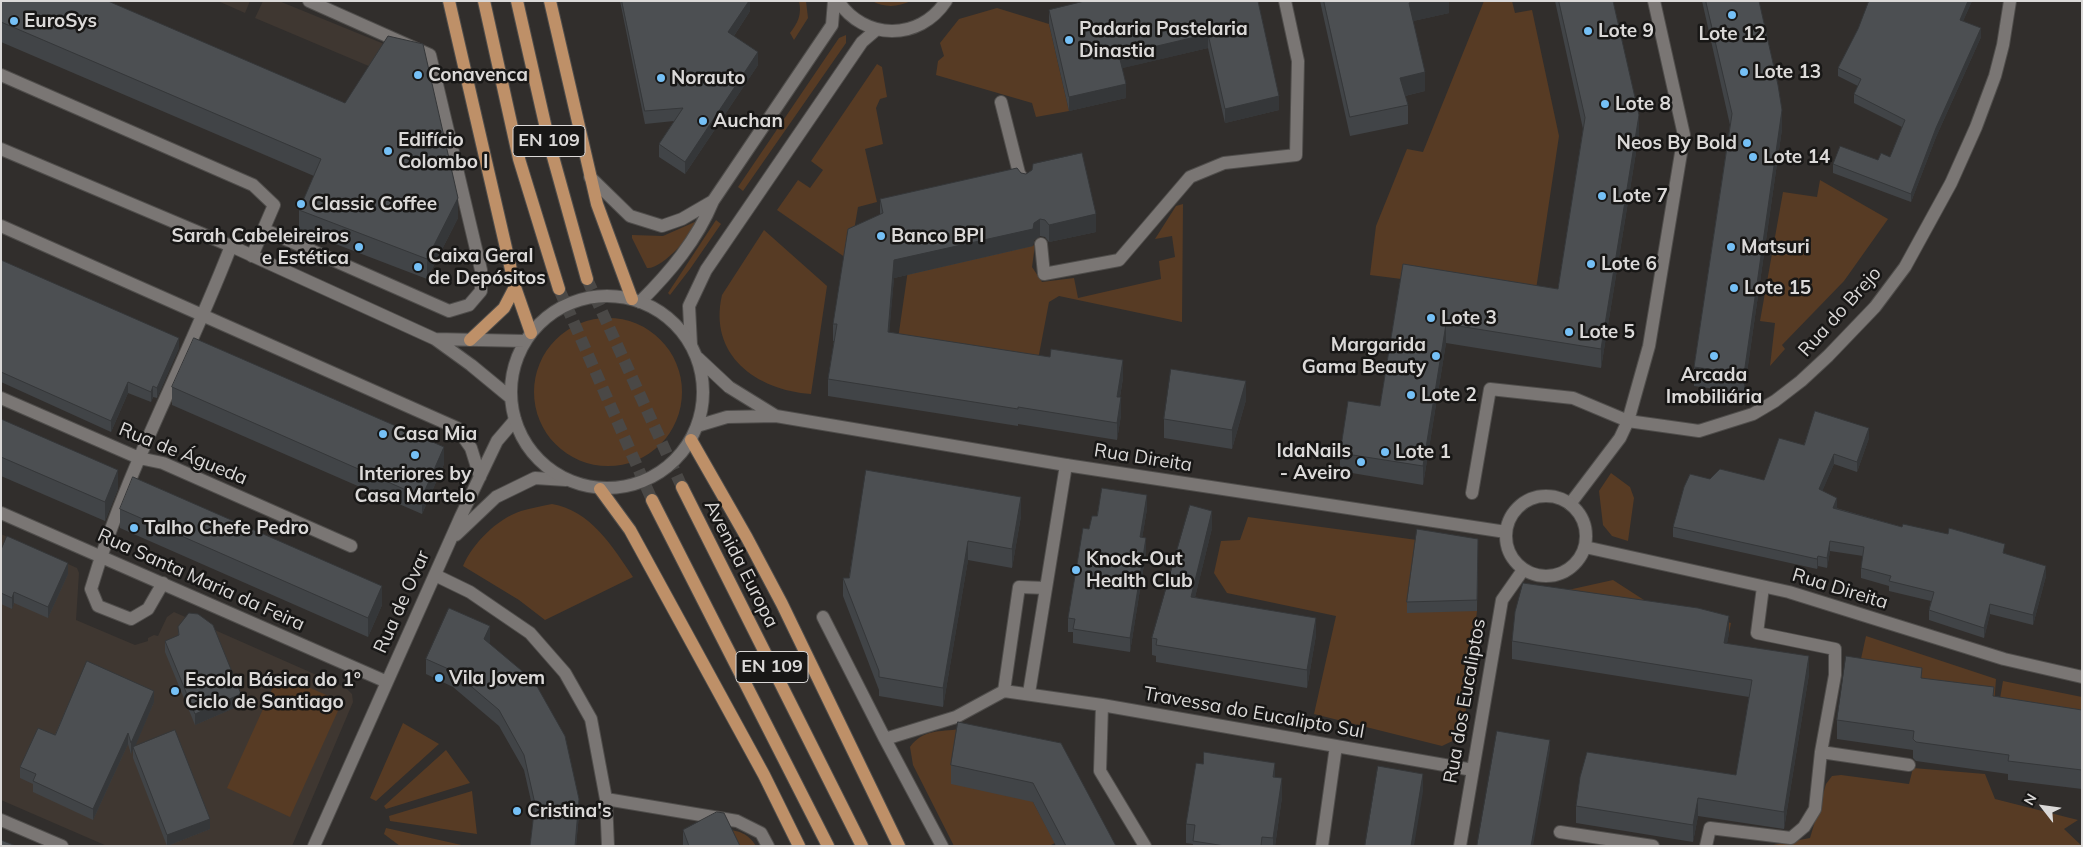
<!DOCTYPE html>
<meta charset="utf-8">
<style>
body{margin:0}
#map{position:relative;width:2083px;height:847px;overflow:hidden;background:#312e2c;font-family:Mulish,sans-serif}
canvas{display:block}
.frame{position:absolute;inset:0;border:2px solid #dbd9d8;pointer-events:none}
.north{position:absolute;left:2018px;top:782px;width:50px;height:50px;-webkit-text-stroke:4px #181716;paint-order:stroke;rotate:300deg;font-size:14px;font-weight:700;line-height:20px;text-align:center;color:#dbd9d8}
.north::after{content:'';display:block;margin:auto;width:18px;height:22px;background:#dbd9d8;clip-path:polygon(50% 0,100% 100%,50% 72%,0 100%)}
</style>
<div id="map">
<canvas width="2083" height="847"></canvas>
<div class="frame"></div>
<div class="north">N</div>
</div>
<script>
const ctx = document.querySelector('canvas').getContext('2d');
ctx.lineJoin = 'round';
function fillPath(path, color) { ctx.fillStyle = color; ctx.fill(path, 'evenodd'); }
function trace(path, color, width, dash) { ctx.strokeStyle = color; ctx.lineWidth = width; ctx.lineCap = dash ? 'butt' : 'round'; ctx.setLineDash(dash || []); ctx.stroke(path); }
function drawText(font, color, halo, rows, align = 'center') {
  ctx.font = font + ' Mulish,sans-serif'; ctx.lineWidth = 5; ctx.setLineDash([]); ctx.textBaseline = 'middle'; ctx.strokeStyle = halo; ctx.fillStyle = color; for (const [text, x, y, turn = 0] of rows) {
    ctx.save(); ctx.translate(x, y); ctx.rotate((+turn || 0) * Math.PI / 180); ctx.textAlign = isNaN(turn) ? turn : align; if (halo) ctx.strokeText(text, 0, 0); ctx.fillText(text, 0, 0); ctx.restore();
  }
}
fillPath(new Path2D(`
 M218,1H250L245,13Z
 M263,1H279L389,46L371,67L255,18Z
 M1,534L77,568L79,573L76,620L135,645L148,641V638L154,635L158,636L167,617L174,612L346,688L352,694L353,702L292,846H107L1,800Z`), '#3f3731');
fillPath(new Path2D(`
 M799,1H806L808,18L794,40L790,33C798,23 802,14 799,1Z
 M872,1H911C898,7 885,8 872,1Z
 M1484,1H1512L1515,13L1532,10L1559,136L1535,296L1370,275L1376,226L1407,149L1423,152Z
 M997,8L1049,24L1069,111L1036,117L1032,103L936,75L938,61L944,56L940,43L959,19Z
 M846,35V43L743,191L738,187L839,38Z
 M877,64L882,67L887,97L880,99L876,108L883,144L865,149L877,202L858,207L849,260L777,210L798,180L810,188L823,170L811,161Z
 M1820,180L1888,219L1844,281L1782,345L1785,349L1770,366L1775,323L1760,321L1783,192L1817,197Z
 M1183,204L1182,322L1059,296L1049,302L1037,365L898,339L909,263L1035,245L1032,267L1042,282L1074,278L1078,298L1161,279L1159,261L1175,257L1172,236L1155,239L1176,206Z
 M716,220L721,224L690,269L670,295L668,293Z
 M697,221C694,234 661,270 647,268L632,238V235L663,236Z
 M764,230L827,286L811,394C756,390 708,355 722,295Z
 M534 392a74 74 0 1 1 148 0a74 74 0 1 1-148 0Z
 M1611,473L1630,487L1634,498L1628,541L1612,536L1603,525L1599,491Z
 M552,504C590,510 613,547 633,577L545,620L519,600L463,566C473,543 497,519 521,511C531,508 542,506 552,504Z
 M1248,517L1417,540L1477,611L1463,736L1442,746L1314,714L1336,616L1227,593L1214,573L1221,541L1240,540Z
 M1613,580L1644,600L1731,623L1729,633L1523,600Z
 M1866,636L1996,679L1994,706L1857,677Z
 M279,674L342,702L290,817L227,788Z
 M2003,681L2082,697V729L1997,716Z
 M403,723L439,744L376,801L370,798Z
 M960,729L1033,802L1055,843L1049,846H954L913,765L910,747C923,729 939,732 960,729Z
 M446,750L470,783L386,809L384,806Z
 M1913,768L1985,774L1995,799L2078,820L2064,829L2082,846H1768L1810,838L1826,784L1832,776L1841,775L1909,784Z
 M472,791L477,834L390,821L389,816Z
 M386,828L466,846H400L384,834Z
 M725,829C739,831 748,833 756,846H733Z`), '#573b24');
trace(new Path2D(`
 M587,279L682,487
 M559,289L652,500`), '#4a4846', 12, [12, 6]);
const street = new Path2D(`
 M838,1C864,40 919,42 946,1
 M1,75L253,185L274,205L252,256
 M1001,102L1019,173L1025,183
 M590,177L630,216L662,226L682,219L713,201
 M1,226L457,428L471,448L480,477
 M265,230L449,311L469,305L481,291V270L430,55L309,1
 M1041,244L1044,274L1119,260L1190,177L1224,163L1296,155L1298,61L1285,1
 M640,302C670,272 697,240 713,201L832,25L834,1
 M691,345L689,306L706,270L862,42L876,30
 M1,398L139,458L163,463L351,546
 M1472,493L1490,389L1573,398L1628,421L1699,431L1753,414L1775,401L1801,381L1828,356L1875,307L1905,267L1951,183L1976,127L1995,76L2003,45L2010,1
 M1570,504L1620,438L1628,421L1649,346L1684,135L1654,1
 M1,513L387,682
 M456,535L496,497L535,478L566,480
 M435,575L470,592L530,633L565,673L591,719L606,799L608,846
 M163,583L148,609L131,619L98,606L91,589C126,470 187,361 231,246
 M823,617L885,739
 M1004,691L1102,705L1473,770
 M1004,691L1019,587L1046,588
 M1029,693L1066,465
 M1102,705L1100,771L1145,846
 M1821,752L1909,765
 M606,799L737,821L761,833L768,846
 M1,820L62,846
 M1560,832L1653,846
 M314,846L461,516L497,441L515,420
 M942,846L885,739L956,717L1004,691
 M1322,846L1336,746
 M1460,846L1502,600L1523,570
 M1706,846L1710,828L1791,838L1804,827L1815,809L1821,752L1835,675V649L1757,633L1763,587`);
const secondary = new Path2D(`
 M1,149L231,246L435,339L471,365L511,398
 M511 392a96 96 0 1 1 192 0a96 96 0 1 1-192 0Z
 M435,339L525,341
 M698,358L729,387L776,416
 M697,426L727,417L776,416L1066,465L1506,532
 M1506 536a40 40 0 1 1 80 0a40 40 0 1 1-80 0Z
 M1585,547L1789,592L2004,659L2082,677`);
const primary = new Path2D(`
 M449,1L515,287L531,333
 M484,1L519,159L559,289
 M517,1L550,146L587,279
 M550,1L597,204L632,299
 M470,340L504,308L515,287
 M691,440L747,538L782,604L899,846
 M682,487L862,846
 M600,489L630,530L764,775L799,846
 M652,500L828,846`);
trace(street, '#4f4d4b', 14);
trace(secondary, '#4f4d4b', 14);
trace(primary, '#4f4d4b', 14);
trace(street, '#7a7674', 12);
trace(secondary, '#7a7674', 12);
trace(primary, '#be9068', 12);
fillPath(new Path2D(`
 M1,1L458,218L427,279L299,230V210L314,176L1,42Z
 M620,1H750V11L734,36L758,65L685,174L659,157V144L674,121L645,124Z
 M1258,1L1279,110L1225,123L1208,48L1122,68L1126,98L1069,111L1049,24V10Z
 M1320,1H1449V13L1413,21L1425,91L1405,96L1408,105V124L1350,136Z
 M1555,1H1613L1639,134L1601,368L1446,343L1423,485L1340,471V453L1380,406L1403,264L1558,289L1583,129Z
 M1702,1H1759L1782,129L1744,393L1694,386V367L1730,125Z
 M1972,1L1963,21L1981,37L1936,137L1911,202L1833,173V164L1878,160L1890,157L1902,127L1854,103V94L1858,86L1838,76V68L1858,29Z
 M1021,173L1096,232L1049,242L1045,237L1040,236L1034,240L1033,246L894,278L889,332L1123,378L1120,397L1121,415L1117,440L1018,424V426L828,396V379L834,341H833V324L880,215V199Z
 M1,260L179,348L157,398L153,397L151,402L128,393L111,432L1,382Z
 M172,387L444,464L422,514L172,405Z
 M1246,400L1232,449L1164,438V419Z
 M1,419L118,489L105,521L1,476Z
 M1869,438L1857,472L1834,464L1822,491L1836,508L1902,527L2005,553L2046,576L2033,625L1990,614L1984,638L1929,620V610L1931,601L1889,591V586L1861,578V568L1863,556L1830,551L1827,568L1818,566L1817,569L1673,537V527L1710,479L1764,480L1804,445Z
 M120,509L382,605L368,637L120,528Z
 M1147,509L1142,538L1146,552L1130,652L1073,643V632H1068V618L1089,529L1097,516Z
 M1021,516L1012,568L968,560L943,707L879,696V690L843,596V578H849Z
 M1212,528L1195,597L1316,635L1307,688L1156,662V656L1152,655V638Z
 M1478,539L1477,611L1407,613V602Z
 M1,550L68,574L48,618L14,603L12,609L1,604Z
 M178,627L241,705L195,725L165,652V641L178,636Z
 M1729,633L1727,643L1809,674L1784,829L1698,816L1693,842L1576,823V806L1736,775L1749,697L1512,659V641Z
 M490,642L489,643L579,814L576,846H530L534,814L524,770L499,726L453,687L426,674V659Z
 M1922,678L1994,696L2082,710V789L2008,780V774L1916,761L1913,758V750L1837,739V720Z
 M154,702L135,746L210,829L167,846L133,758V750L131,754L128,744L93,820L33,792V784L20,778V767L55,735Z
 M958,722L1116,846H1056L1033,802L951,784V765Z
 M1275,777L1282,797L1275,846H1193V844L1186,843V824Z
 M683,830L740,846H683Z`), '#414447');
fillPath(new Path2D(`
 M749,1H750V11L728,45V32Z
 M1418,1H1449V13L1409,22V3Z
 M1968,1H1972L1960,28V20Z
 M1981,28V37L1936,137L1911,202V194L1936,128Z
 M1208,34V48L1119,69V55Z
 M758,52V65L685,174V162Z
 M1425,72V91L1400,97V78Z
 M1126,84V98L1069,111V97Z
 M1279,96V110L1225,123V109Z
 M1782,110V129L1744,393V374Z
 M1639,115V134L1601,368V349Z
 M458,198V218L427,279V259Z
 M1096,214V232L1049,242V225Z
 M1040,219V236L1034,240L1033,246L894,278L888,349V332L894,260L1034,223Z
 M1446,324V343L1423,485V466Z
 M179,338V348L157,398V388Z
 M1123,360V378L1117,414V397Z
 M1246,381V400L1232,449V430Z
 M128,382V393L111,432V421Z
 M153,386V397L151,402V392Z
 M1121,397V415L1117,440V423Z
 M1869,428V438L1857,472V462Z
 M444,447V464L422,514V497Z
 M1834,454V464L1819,499V489Z
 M118,470V489L105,521V502Z
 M1147,495V509L1140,551V537Z
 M1021,497V516L1012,568V549Z
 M1837,498V508L1833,518V508Z
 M1212,511V528L1191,614V597Z
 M1146,538V552L1130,652V638Z
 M968,541V560L943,707V688Z
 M1830,541V551L1827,568V558Z
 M1818,556V566L1817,569V559Z
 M68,563V574L48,618V607Z
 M2046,566V576L2033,625V615Z
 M382,586V605L368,637V618Z
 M14,592V603L12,609V598Z
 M1990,604V614L1984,638V628Z
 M1729,616V633L1724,660V643Z
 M1316,618V635L1307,688V670Z
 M490,626V642L484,654V639Z
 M1809,656V674L1784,829V812Z
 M154,691V702L134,749L133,747V750L131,754V743Z
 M241,694V705L195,725V714Z
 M128,733V744L93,820V809Z
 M1550,740V750L1533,846H1531Z
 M1275,763V782L1273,777Z
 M1423,774V792L1414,846H1411Z
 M1282,778V797L1275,846H1273V838Z
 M1698,798V816L1693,842V825Z
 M579,799V814L576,846H575Z
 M210,819V829L167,846V835Z`), '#353739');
const building = new Path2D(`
 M1,1H108L345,103L388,36L423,44L458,198L427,259L299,210L321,159L1,22Z
 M622,1H749L728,32L758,52L685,162L659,144L683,108L645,111Z
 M1085,1H1258L1279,96L1225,109L1208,34L1119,55L1126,84L1069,97L1049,10Z
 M1324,1H1418L1409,3L1425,72L1400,78L1408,105L1350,117Z
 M1559,1H1613L1639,115L1601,349L1446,324L1423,466L1340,453L1348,401L1380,406L1403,264L1558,289L1585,118Z
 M1706,1H1759L1778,85L1782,110L1744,374L1694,367L1732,114Z
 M1869,1H1968L1960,20L1981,28L1936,128L1911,194L1833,164L1840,146L1878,160L1881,153L1890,157L1905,120L1854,94L1861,79L1838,68L1858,29Z
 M1082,153L1096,214L1049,225L1045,220L1040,219L1034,223L1033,229L894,260L888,332L1050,357L1051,349L1123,360L1117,397H1121L1117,423L1018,407V409L828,379L837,324H833L848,229L883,213L880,199L1017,168L1021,173L1026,174L1032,170L1033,164Z
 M1,260L179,338L157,388L153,386L151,392L128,382L111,421L1,372Z
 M194,338L444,447L422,497L172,387Z
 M1171,369L1246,381L1232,430L1164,419Z
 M1815,411L1869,428L1857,462L1834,454L1819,489L1837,498L1833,508L1902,527L1903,524L1948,534L1949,528L2005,544L2003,553L2046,566L2033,615L1990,604L1984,628L1929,610L1934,592L1889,581L1891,576L1861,568L1864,547L1830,541L1827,558L1818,556L1817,559L1673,527L1684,487L1690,474L1710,479L1720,469L1764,480L1779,438L1804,445Z
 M1,419L118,470L105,502L1,457Z
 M866,470L1021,497L1012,549L968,541L943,688L879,677V671L843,578H849Z
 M133,477L382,586L368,618L120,509Z
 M1102,488L1147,495L1140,537L1146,538L1130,638L1073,629L1075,619L1068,618L1083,528L1089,529L1092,516H1097Z
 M1190,505L1212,511L1191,597L1316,618L1307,670L1156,645L1157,639L1152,638Z
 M1417,529L1478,539L1477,600L1407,602Z
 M7,536L68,563L48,607L14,592L12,598L1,593V550Z
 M1523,583L1698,608L1729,616L1724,643L1809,656L1784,812L1698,798L1693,825L1576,806L1580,777L1587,752L1736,775L1752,680L1512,641L1515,612Z
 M449,608L490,626L484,639L534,681L565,736L579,799L575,846H530L535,804L524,755L499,710L453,671L426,659Z
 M189,613L198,614L213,625L241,694L195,714L165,641L179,635L178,627Z
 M1846,656L1922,668L1921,678L1994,687L1993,696L2082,710V770L2008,761L2009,755L1916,742L1913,739L1914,731L1837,720Z
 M87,661L154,691L131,743L128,733L93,809L33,781L36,774L20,767L38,728L55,735Z
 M958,722L1061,743L1116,846H1066L1033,783L951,765Z
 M175,730L210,819L167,835L133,747Z
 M1497,731L1550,740L1531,846H1477Z
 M1204,752L1275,763L1273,777L1282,778L1273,838L1262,837L1261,846H1225L1193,841L1195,825L1186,824L1196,763L1203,764Z
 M1378,766L1423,774L1411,846H1365Z
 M717,812L724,813L740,846H689L683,830Z
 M1,840L16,846H1Z`);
fillPath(building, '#4c4f52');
trace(building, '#353739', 1);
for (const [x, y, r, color] of [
 [1732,15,5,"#75c0f6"],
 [14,21,5,"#75c0f6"],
 [1588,31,5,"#75c0f6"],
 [1069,40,5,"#75c0f6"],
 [1744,72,5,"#75c0f6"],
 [418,75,5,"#75c0f6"],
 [661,78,5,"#75c0f6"],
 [1605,104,5,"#75c0f6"],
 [703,121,5,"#75c0f6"],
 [1747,143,5,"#75c0f6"],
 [388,151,5,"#75c0f6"],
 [1753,157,5,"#75c0f6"],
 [1602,196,5,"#75c0f6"],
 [301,204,5,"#75c0f6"],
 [881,236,5,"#75c0f6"],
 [359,247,5,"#75c0f6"],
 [1731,247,5,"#75c0f6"],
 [1591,264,5,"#75c0f6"],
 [418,267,5,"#75c0f6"],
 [1734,288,5,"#75c0f6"],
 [1431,318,5,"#75c0f6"],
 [1569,332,5,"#75c0f6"],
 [1436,356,5,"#75c0f6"],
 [1714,356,5,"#75c0f6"],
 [1411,395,5,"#75c0f6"],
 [383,434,5,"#75c0f6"],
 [1385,452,5,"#75c0f6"],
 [415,455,5,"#75c0f6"],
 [1361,462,5,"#75c0f6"],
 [134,528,5,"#75c0f6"],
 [1076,570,5,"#75c0f6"],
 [439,678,5,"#75c0f6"],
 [175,691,5,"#75c0f6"],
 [517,811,5,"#75c0f6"]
]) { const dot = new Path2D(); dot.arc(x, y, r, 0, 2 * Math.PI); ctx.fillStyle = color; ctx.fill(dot); trace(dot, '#181716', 2); }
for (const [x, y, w] of [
 [549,141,72],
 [772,667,72]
]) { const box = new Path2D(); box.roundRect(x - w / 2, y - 15.5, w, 31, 4); ctx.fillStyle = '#181716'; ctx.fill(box); trace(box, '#dbd9d8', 1); }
drawText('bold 18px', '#dbd9d8', null, [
 ["EN 109",549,141],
 ["EN 109",772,667]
]);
drawText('bold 19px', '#dbd9d8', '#181716', [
 ["EuroSys",24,21],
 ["Padaria Pastelaria",1079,29],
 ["Dinastia",1079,51],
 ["Lote 9",1598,31],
 ["Lote 12",1732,34,"center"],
 ["Lote 13",1754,72],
 ["Conavenca",428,75],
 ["Norauto",671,78],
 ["Lote 8",1615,104],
 ["Auchan",713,121],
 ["Edifício",398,140],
 ["Colombo I",398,162],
 ["Neos By Bold",1737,143,"right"],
 ["Lote 14",1763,157],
 ["Lote 7",1612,196],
 ["Classic Coffee",311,204],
 ["Sarah Cabeleireiros",349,236,"right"],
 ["e Estética",349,258,"right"],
 ["Banco BPI",891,236],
 ["Matsuri",1741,247],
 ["Caixa Geral",428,256],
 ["de Depósitos",428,278],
 ["Lote 6",1601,264],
 ["Lote 15",1744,288],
 ["Lote 3",1441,318],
 ["Lote 5",1579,332],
 ["Margarida",1426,345,"right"],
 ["Gama Beauty",1426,367,"right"],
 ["Arcada",1714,375,"center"],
 ["Imobiliária",1714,397,"center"],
 ["Lote 2",1421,395],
 ["Casa Mia",393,434],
 ["IdaNails",1351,451,"right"],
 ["- Aveiro",1351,473,"right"],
 ["Lote 1",1395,452],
 ["Interiores by",415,474,"center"],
 ["Casa Martelo",415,496,"center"],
 ["Talho Chefe Pedro",144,528],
 ["Knock-Out",1086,559],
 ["Health Club",1086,581],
 ["Vila Jovem",449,678],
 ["Escola Básica do 1°",185,680],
 ["Ciclo de Santiago",185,702],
 ["Cristina's",527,811]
], 'left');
drawText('19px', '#dbd9d8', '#181716', [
 ["Rua do Brejo",1840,312,-48],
 ["Rua de Águeda",183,454,22],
 ["Rua Direita",1143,458,9],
 ["Avenida Europa",741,564,63],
 ["Rua Santa Maria da Feira",201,580,24],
 ["Rua Direita",1840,589,17],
 ["Rua de Ovar",402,602,-66],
 ["Rua dos Eucaliptos",1465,701,-80],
 ["Travessa do Eucalipto Sul",1254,713,10]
]);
</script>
